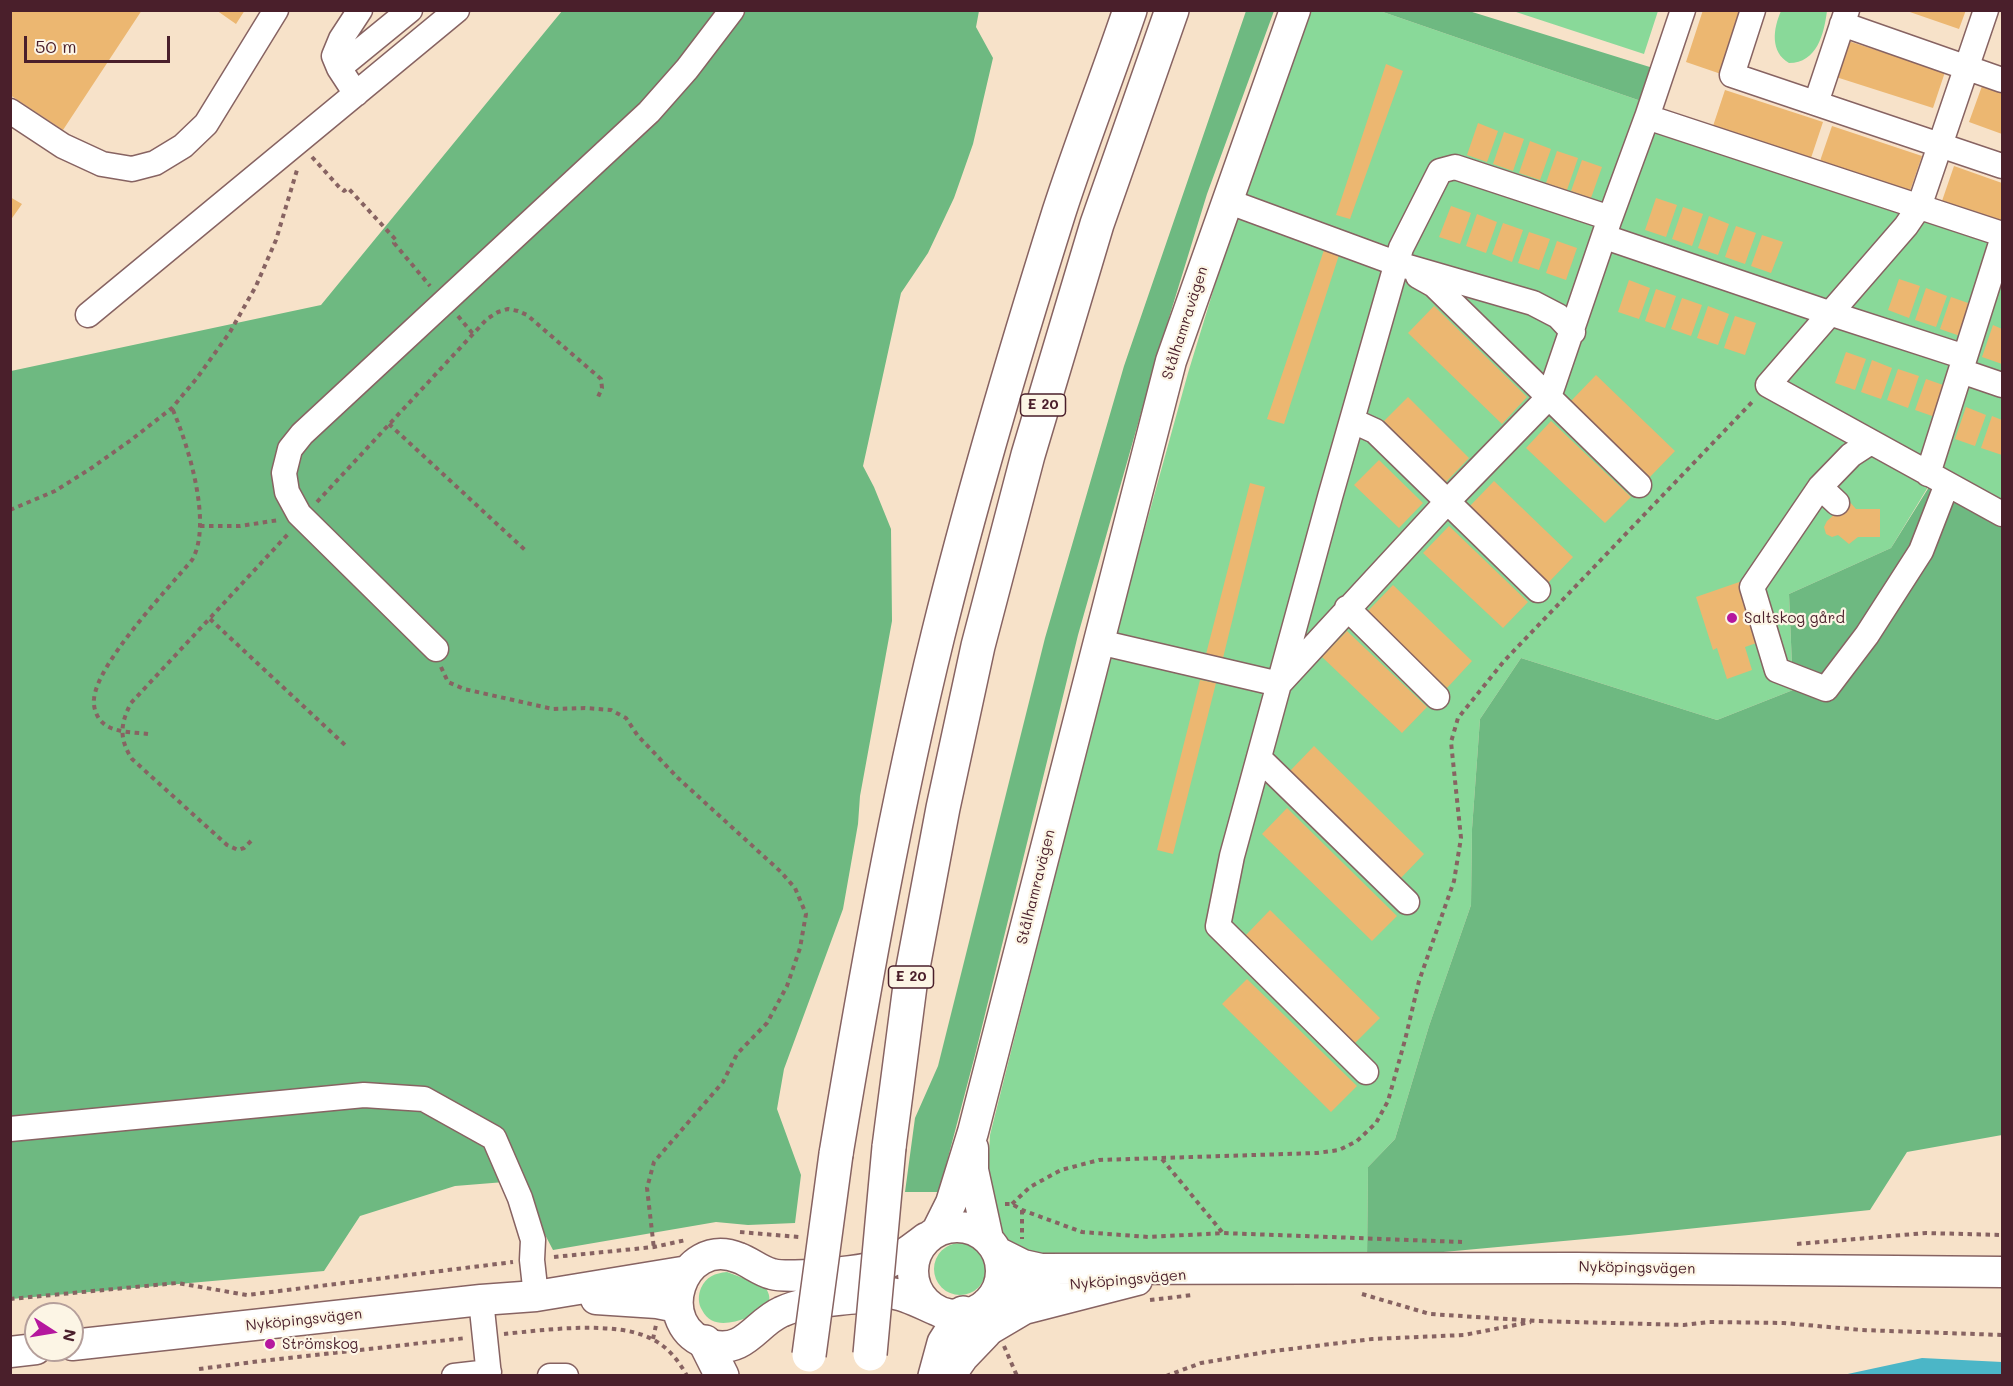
<!DOCTYPE html>
<meta charset="utf-8">
<style>
body{margin:0}
#map{position:relative;width:2013px;height:1386px;overflow:hidden;background:#f7e2c9;font-family:Mali,sans-serif}
canvas{display:block}
.frame{position:absolute;inset:0;border:12px solid #4a1f2b;pointer-events:none}
.north{position:absolute;left:24px;top:1302px;width:60px;height:60px;box-sizing:border-box;background:#fcf5e5;border:2px solid #b59f9b;border-radius:50%;rotate:102deg;font-size:16px;font-weight:700;line-height:24px;text-align:center;color:#4a1f2b}
.north::after{content:'';display:block;margin:auto;width:21px;height:27px;background:#b5179e;clip-path:polygon(50% 0,100% 100%,50% 72%,0 100%)}
.scale{position:absolute;left:24px;top:36px;width:146px;height:27px;box-sizing:border-box;border:3px solid #4a1f2b;border-top:0;padding-left:8px;font-size:18px;line-height:21px;white-space:nowrap;color:#4a1f2b;-webkit-text-stroke:4px #fcf5e5;paint-order:stroke}
</style>
<div id="map">
<canvas width="2013" height="1386"></canvas>
<div class="frame"></div>
<div class="north">N</div>
<div class="scale">50 m</div>
</div>
<script>
const ctx = document.querySelector('canvas').getContext('2d');
ctx.lineJoin = 'round';
function fillPath(path, color) { ctx.fillStyle = color; ctx.fill(path, 'evenodd'); }
function trace(path, color, width, dash) { ctx.strokeStyle = color; ctx.lineWidth = width; ctx.lineCap = dash ? 'butt' : 'round'; ctx.setLineDash(dash || []); ctx.stroke(path); }
function drawText(font, color, halo, rows, align = 'center') {
  ctx.font = font + ' Mali,sans-serif'; ctx.lineWidth = 4.5; ctx.setLineDash([]); ctx.textBaseline = 'middle'; ctx.strokeStyle = halo; ctx.fillStyle = color; for (const [text, x, y, turn = 0] of rows) {
    ctx.save(); ctx.translate(x, y); ctx.rotate((+turn || 0) * Math.PI / 180); ctx.textAlign = isNaN(turn) ? turn : align; if (halo) ctx.strokeText(text, 0, 0); ctx.fillText(text, 0, 0); ctx.restore();
  }
}
fillPath(new Path2D(`
 M1310,11H1380L1641,101L1635,119L2002,241V525L1928,487L1891,548L1789,594L1793,690L1717,720L1521,658L1480,719L1472,829L1471,905L1429,1026L1395,1139L1368,1167L1367,1259L1041,1261L1011,1247L998,1226L987,1195L990,1135L1118,626L1188,373L1230,236Z
 M1513,11H1658L1644,54Z
 M1781,11H1827C1824,34 1817,63 1789,63C1770,52 1773,29 1781,11Z
 M934 1269a26 26 0 1 1 52 0a26 26 0 1 1-52 0Z
 M727,1272L764,1286C778,1303 762,1312 747,1318C731,1323 712,1329 702,1310C698,1304 698,1295 701,1288C706,1277 715,1273 727,1272Z`), '#89d999');
fillPath(new Path2D(`
 M562,11H979L976,27L993,58L973,144L954,198L928,253L901,293L863,466L874,487L891,529L892,621L860,796L858,824L843,909L784,1069L777,1109L801,1175L795,1223L748,1225L716,1222L553,1250L517,1181L455,1186L360,1216L324,1271L11,1299V371L321,305Z
 M1246,11H1274L1207,194L1156,360L1078,635L975,1055L939,1192H905L915,1118L938,1066L1045,638L1124,366Z
 M1380,11H1469L1653,68L1641,101Z
 M1929,487L2002,525V1135L1907,1152L1870,1210L1629,1235L1367,1259L1368,1167L1395,1139L1429,1026L1471,905L1472,829L1480,719L1521,658L1717,720L1793,690L1789,594L1891,548Z`), '#6eb981');
fillPath(new Path2D(`
 M1922,1358L2002,1362V1375H1843Z`), '#4bb6c7');
fillPath(new Path2D(`
 M10,10H142L63,130L10,95Z
 M216,10H245L236,24Z
 M1703,10H1742L1721,74L1686,62Z
 M1904,10H1966L1959,29Z
 M1848,41L1945,72L1933,108L1836,77Z
 M1386,64L1403,71L1350,219L1336,215Z
 M1982,86L2002,93V134L1969,122Z
 M1725,90L1823,122L1811,158L1713,126Z
 M1478,123L1498,131L1487,162L1467,155Z
 M1832,126L1922,156L1910,191L1820,161Z
 M1504,132L1524,139L1513,171L1493,164Z
 M1530,141L1551,149L1540,180L1519,173Z
 M1557,151L1578,158L1567,190L1546,183Z
 M1582,160L1602,167L1591,198L1571,191Z
 M1954,166L2002,183V222L1942,201Z
 M10,197L22,204L10,221Z
 M1656,198L1677,205L1666,237L1645,230Z
 M1451,206L1471,213L1460,244L1439,237Z
 M1683,207L1703,214L1692,246L1672,239Z
 M1477,214L1497,222L1486,253L1466,246Z
 M1709,216L1729,224L1718,255L1698,248Z
 M1503,223L1523,230L1512,262L1492,254Z
 M1736,226L1756,233L1745,264L1725,257Z
 M1529,232L1550,239L1539,270L1518,263Z
 M1762,235L1783,242L1771,273L1751,266Z
 M1557,241L1577,248L1566,280L1546,273Z
 M1324,250L1339,255L1284,424L1267,419Z
 M1899,279L1920,286L1909,318L1888,310Z
 M1629,280L1650,288L1639,319L1618,312Z
 M1926,288L1947,296L1936,327L1915,320Z
 M1656,289L1676,296L1665,328L1645,321Z
 M1951,297L1971,304L1960,336L1940,329Z
 M1682,298L1702,305L1691,336L1671,329Z
 M1434,306L1527,397L1502,424L1408,333Z
 M1708,306L1729,314L1718,345L1697,338Z
 M1735,316L1756,323L1745,355L1724,348Z
 M1993,325L2002,329V364L1982,357Z
 M1846,352L1866,359L1855,390L1835,383Z
 M1872,360L1892,368L1881,399L1861,392Z
 M1898,369L1919,376L1908,408L1887,400Z
 M1596,375L1675,451L1650,477L1570,402Z
 M1926,379L1946,386L1935,417L1915,410Z
 M1408,397L1469,458L1445,483L1384,421Z
 M1966,407L1986,415L1975,446L1955,439Z
 M1992,416L2002,420V455L1981,448Z
 M1551,421L1631,497L1605,523L1526,448Z
 M1379,460L1423,503L1399,528L1354,485Z
 M1494,481L1573,557L1548,583L1468,508Z
 M1250,483L1265,487L1222,662L1205,658Z
 M1849,501L1856,509H1880V537H1858L1849,544L1838,535L1832,537L1826,534L1824,527L1827,521Z
 M1449,526L1528,602L1503,628L1423,553Z
 M1748,579L1768,639L1745,647L1752,670L1727,679L1717,648L1713,650L1696,597Z
 M1393,585L1472,661L1447,688L1367,612Z
 M1347,631L1427,707L1402,733L1322,657Z
 M1200,680L1216,683L1173,854L1157,850Z
 M1314,746L1424,854L1399,880L1289,772Z
 M1287,808L1397,916L1372,941L1262,834Z
 M1270,910L1380,1018L1355,1043L1245,936Z
 M1247,979L1357,1086L1331,1112L1222,1004Z`), '#ecb771');
const minor = new Path2D(`
 M1683,10L1647,117L2002,234
 M1753,10L1732,75L2002,166
 M1986,10L1919,207L1906,226L1768,385L2002,514
 M1842,24L2002,80
 M339,68L334,56L341,39L360,10
 M356,94L339,68L410,10
 M1816,103L1847,10
 M10,111L63,146L102,164L132,169L155,163L183,146L206,124L276,10
 M1227,201L1398,264L1533,303L1558,316L1573,332
 M1605,237L1829,313L1965,357
 M1418,276L1434,285L1639,485
 M88,315L457,10
 M1961,371L2002,385
 M1353,421L1375,431L1538,590
 M1871,442L1851,455L1820,487L1752,587L1777,670L1826,689L1867,635L1921,551L1947,484
 M1928,474L2002,240
 M1820,487L1837,503
 M1347,608L1437,697
 M1099,642L1279,684L1447,502L1549,397L1610,218L1647,117
 M436,649L299,514L287,492L284,473L290,449L302,434L649,112L687,69L732,10
 M1259,758L1407,902
 M1366,1072L1218,926L1232,856L1330,497L1401,248L1440,171L1455,167L1610,218
 M10,1129L364,1095L424,1099L494,1138L520,1198L533,1240L532,1260L536,1296
 M481,1300L489,1376
 M454,1376L489,1372
 M550,1376H566`);
const major = new Path2D(`
 M973,1148V1170L988,1239
 M913 1271a44 44 0 1 1 88 0a44 44 0 1 1-88 0Z
 M937,1231L951,1203L973,1132L1171,361L1295,10
 M926,1238C914,1247 902,1257 888,1263C872,1271 789,1279 772,1274C760,1271 750,1262 739,1258C681,1234 650,1328 711,1345C745,1354 756,1323 781,1312C804,1301 833,1301 857,1298C867,1296 879,1293 889,1293C904,1294 922,1304 936,1310
 M997,1252L1023,1265L1041,1269L1576,1268L2002,1272
 M596,1299L657,1303L677,1307
 M987,1303L1023,1289L1071,1285
 M985,1332L1024,1309L1137,1280
 M72,1345L481,1300L536,1296L688,1271
 M10,1352L36,1349`);
const highway = new Path2D(`
 M889,1147L911,978L943,808L978,646L1028,455L1097,224L1172,10
 M836,1154C865,980 896,806 938,635C973,493 1015,352 1059,212C1081,144 1107,78 1130,10
 M705,1342L722,1376
 M935,1376L944,1343L963,1313
 M948,1376L962,1356L985,1332`);
trace(minor, '#876362', 27);
trace(major, '#876362', 33);
trace(highway, '#876362', 36);
trace(new Path2D(`
 M312,157L340,188L344,191L348,188L396,240L394,243L430,286
 M458,316L473,334
 M389,424L525,550
 M317,502L473,334L487,319L498,312L508,309L518,311L527,315L601,379L602,388L598,397
 M10,510L55,491L90,469L131,440L172,408L197,378L230,332L256,286L276,240L297,170
 M200,526H240L279,520
 M210,619L345,745
 M441,667L448,682L464,689L553,709L585,708L611,710L626,718L638,736L678,778L781,872L795,888L806,914L800,948L787,986L767,1023L737,1054L723,1082L654,1162L647,1188L654,1249
 M148,734C134,732 114,733 103,723C97,718 93,708 94,699C97,663 167,590 192,560C213,524 188,444 172,408
 M251,841L244,848L238,850L227,845L132,759C119,739 120,724 131,703L289,533
 M1162,1159L1222,1232
 M1005,1204H1012L1022,1210L1082,1232L1149,1237L1223,1233L1462,1242
 M1012,1204L1030,1187L1061,1170L1099,1160L1317,1153L1339,1150L1357,1141L1376,1123L1388,1101L1405,1040L1419,981L1454,881L1461,838L1451,742L1458,718L1504,661L1754,400
 M1022,1210V1239
 M740,1232L799,1237
 M1797,1244L1926,1233L2002,1235
 M554,1257L654,1247L686,1240
 M1362,1294L1430,1314L1538,1321L1684,1325L1709,1322L1784,1323L1862,1330L2002,1335
 M10,1299L177,1283L247,1295L513,1262
 M1150,1300L1193,1295
 M504,1334C544,1330 616,1320 652,1339C668,1347 679,1361 687,1376
 M653,1339L656,1325
 M1004,1346L1017,1376
 M199,1369L261,1361L466,1338
 M1166,1376L1201,1363L1266,1352L1372,1339L1464,1335L1531,1322`), '#876362', 4, [4.5, 4.5]);
trace(minor, '#fff', 24);
trace(major, '#fff', 30);
trace(highway, '#fff', 33);
const highwayBridge = new Path2D(`
 M870,1354L889,1147
 M809,1355L836,1154`);
trace(highwayBridge, '#876362', 36, []);
trace(highwayBridge, '#fff', 33);
for (const [x, y, r, color] of [
 [1732,618,6,"#b5179e"],
 [270,1344,6,"#b5179e"]
]) { const dot = new Path2D(); dot.arc(x, y, r, 0, 2 * Math.PI); ctx.fillStyle = color; ctx.fill(dot); trace(dot, '#fcf5e5', 2); }
for (const [x, y, w] of [
 [1043,405,45],
 [911,977,45]
]) { const box = new Path2D(); box.roundRect(x - w / 2, y - 11, w, 22, 4.5); ctx.fillStyle = '#fcf5e5'; ctx.fill(box); trace(box, '#4a1f2b', 1.5); }
drawText('bold 14px', '#4a1f2b', null, [
 ["E 20",1043,405],
 ["E 20",911,977]
]);
drawText('15px', '#4a1f2b', '#fcf5e5', [
 ["Stålhamravägen",1185,323,-72],
 ["Stålhamravägen",1036,887,-76],
 ["Nyköpingsvägen",1637,1268,1],
 ["Nyköpingsvägen",1128,1280,-5],
 ["Nyköpingsvägen",304,1320,-6]
]);
drawText('15px', '#4a1f2b', '#fcf5e5', [
 ["Saltskog gård",1744,618],
 ["Strömskog",282,1344]
], 'left');
</script>
